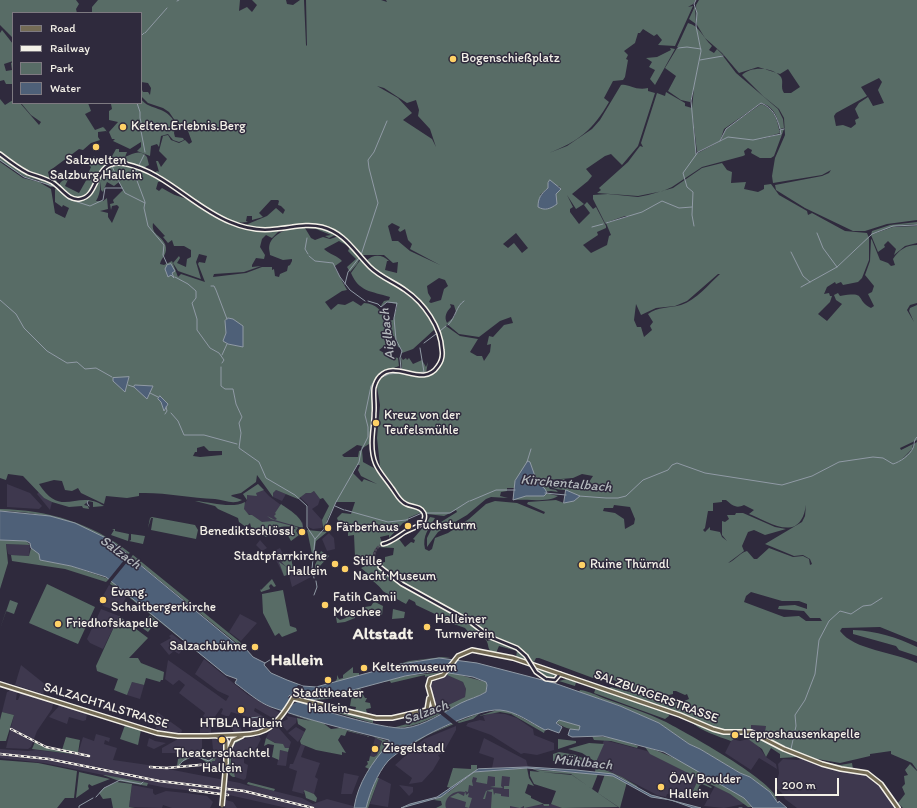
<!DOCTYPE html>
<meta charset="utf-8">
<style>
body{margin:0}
#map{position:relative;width:917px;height:808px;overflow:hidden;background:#2f2a3d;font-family:Itim,sans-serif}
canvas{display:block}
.legend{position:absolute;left:12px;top:12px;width:130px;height:92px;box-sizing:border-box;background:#2f2a3d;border:1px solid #7e7a81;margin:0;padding:5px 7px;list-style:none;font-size:12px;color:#f4f1e8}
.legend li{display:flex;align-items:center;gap:8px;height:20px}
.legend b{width:20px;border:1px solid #7e7a81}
.scale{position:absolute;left:775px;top:778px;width:64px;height:18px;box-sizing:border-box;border:2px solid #f4f1e8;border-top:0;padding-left:5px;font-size:12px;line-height:14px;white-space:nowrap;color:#f4f1e8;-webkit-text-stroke:3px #2f2a3d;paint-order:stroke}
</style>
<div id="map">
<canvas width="917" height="808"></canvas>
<ul class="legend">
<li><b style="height:5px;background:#746b55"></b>Road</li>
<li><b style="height:5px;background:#f4f1e8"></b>Railway</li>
<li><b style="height:11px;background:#586c66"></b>Park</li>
<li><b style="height:11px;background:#4e6078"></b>Water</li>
</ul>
<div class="scale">200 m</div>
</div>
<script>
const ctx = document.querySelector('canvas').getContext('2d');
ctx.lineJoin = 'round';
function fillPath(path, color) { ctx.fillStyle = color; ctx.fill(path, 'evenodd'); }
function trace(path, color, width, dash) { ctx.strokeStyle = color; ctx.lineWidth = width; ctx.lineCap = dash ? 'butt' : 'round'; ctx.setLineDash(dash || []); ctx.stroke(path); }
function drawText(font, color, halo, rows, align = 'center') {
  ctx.font = font + ' Itim,sans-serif'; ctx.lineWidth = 3; ctx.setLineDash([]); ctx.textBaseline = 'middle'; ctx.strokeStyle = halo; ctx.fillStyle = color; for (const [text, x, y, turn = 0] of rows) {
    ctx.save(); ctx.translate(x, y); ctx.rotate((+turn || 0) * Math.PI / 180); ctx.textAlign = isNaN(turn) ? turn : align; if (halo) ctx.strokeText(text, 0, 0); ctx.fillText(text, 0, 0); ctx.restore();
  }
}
fillPath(new Path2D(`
 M7,484L30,493L42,506L39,509L7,507Z
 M258,484L269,496L298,518L303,523V528L284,524L262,523L241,509L247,500L243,494Z
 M276,490L286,494L282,501L273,497V493Z
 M314,491L320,499L318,505L312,509L322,520V528L313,529L308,527V505L300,497L306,493H311Z
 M39,492L44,498L52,502L50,510L37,494Z
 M329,533L334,538L335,549L327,551L322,539Z
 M260,540L267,548L262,551L256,545Z
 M6,544L30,545L29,556L11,555L8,554Z
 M280,548L286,560L292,557V563L295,570L304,576L310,575L311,577L292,587L289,575L284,576L272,552Z
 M109,585L127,596L118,611L103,606L100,601Z
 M101,609L119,616L103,649L90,643L87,639Z
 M240,614L257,623L241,641L229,632Z
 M172,634L186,645L179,654L174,651L169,655L160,644L171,638L169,636Z
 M204,659L248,695L282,714L274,719L255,708L254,711L271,721V724L251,732V718L231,712L229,716H226L221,714L223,709L221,708L211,722L203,716L205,713L179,693L185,685L179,680L173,685L165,679L168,660L226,701L229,696L218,691L195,674Z
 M21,665L46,685L43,694L15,685Z
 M447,675L463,682L466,689L465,697L440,709L434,703L430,687L434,680L443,678Z
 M132,682L144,685L140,699L127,695Z
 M11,690L17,692L16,700H18L21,693L53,704L52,709L37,731L31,747L28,749L6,748L14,715L2,712L7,692Z
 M60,705L87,713L86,720L83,721L69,717L67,724L49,717Z
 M157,712L182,730L181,734L156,729Z
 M492,713L505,714L517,718L533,729L534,735L554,743V750L537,755L524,753L521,754L491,735L466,726L468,723L480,720L485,721L483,716Z
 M286,716L297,718L296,723L287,731L280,723L288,719Z
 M238,720L242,731L234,733L230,725L233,721L236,723Z
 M200,724H211V733H200Z
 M751,725L766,726L764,736L751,731Z
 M277,726L291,742L289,748H285L266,738L269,732Z
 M456,726V730L443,753L438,755L440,758L433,770L422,782L409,784L412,778L395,765L424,739Z
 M296,727L305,732L298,742L288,733Z
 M96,734L110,738L109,742L105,740L104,744L117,748L113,760L162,767L208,763L210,765L168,769L240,783L249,786L250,785L302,798L313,804L327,799L353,806V808H287L229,795L167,788L44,763L0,758V749L28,751L36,750L72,754L73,752L78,753L83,737L94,741Z
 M259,736L261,739L251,759L244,756V763L248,765L246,778L244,780L235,777L230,771L232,764L231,752L234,744L239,740Z
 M149,738L155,741L166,743L154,749L147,746Z
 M375,738L382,740L377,755L374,757L370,756Z
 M484,738L526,760L528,767L492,768L494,758L479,753Z
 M178,739H202V749L204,751L213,750L212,739L222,740L224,744L220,763L223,764L222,773L211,770L212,761H215L216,757L208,760L200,756H193L181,760L178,759V753H162V748Z
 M732,739L740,741L748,739L757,744L766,757L776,764L777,769L759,758L751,770L725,753Z
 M604,740L647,751L699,778L690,797L677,793L667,794L666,797L657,795L622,777L595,765Z
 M301,744L305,746L301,757L320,763L315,777L318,779L314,794L303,792L304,794L292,791L297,771L289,768L290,764H293Z
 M280,750L288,752L286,766L277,765Z
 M783,759L798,760L802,759L833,769L871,776L885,791L895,808H797L785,799L782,793L776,788L779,773L778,764Z
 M344,773L359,776L352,794H341Z
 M472,773H513L516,807L553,804L562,808H443L446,794Z
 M379,778L391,784L388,807L370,804Z
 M132,785L153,789V793L155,795L166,791L186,793L207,796L213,802L210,808H172L163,805L162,808L129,807Z
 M399,785L413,787V792L409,796Z
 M715,786L730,794L744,804L724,808L704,806Z
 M226,800L233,802L237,808H225Z`), '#3e384e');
fillPath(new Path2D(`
 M0,0H76L79,4L76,9L77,13H13V38L0,25Z
 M98,0H240L239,11L247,7L252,12L257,5L252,0H286L287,4L293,5L300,0H304L306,45L307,46L306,0H381L387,2L386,0H696L693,4L688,7L693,6L675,46L658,45L662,40L657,34L654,36L643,29L640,33H638L635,43L624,51L628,55L626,59L628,60L625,77L623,80L613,81L604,98L609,102C593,130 579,141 549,153L567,146L592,129L600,120L621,85C628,83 635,91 648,88V91L655,93L638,146L622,165L611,154L605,156L586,169L592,176L588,181L572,194L584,204L576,209L567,195L573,207L570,209V212L579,224L590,213L584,205L587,202L593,209L596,207L606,226V228L597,232L598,235L583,245L591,253L607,245L609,236L611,235L606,223L630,216H625L605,223L593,199V195L608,194L638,197L648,195L673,188L702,168L722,163L727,170L732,172L731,183L746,182L744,189L758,192L764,189V185L771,184L779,195L807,211L808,215L812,213L845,231L867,233L869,238V260L862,278L858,282L843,285L841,282L836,284L835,282L827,287L824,294L829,293L830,296H832L830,302L818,314L827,321L842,304L836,300L834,295L838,293L840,296C868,291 854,299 871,308L874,306L868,294L872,292L874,286L865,275L870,261L871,239L872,240L880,260L888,263L891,266L895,265L893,259C899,250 906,245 917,245V303L910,305L907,310L914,322L909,311L910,308L917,305V440L900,448L901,450L913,444L912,449L898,463L912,450L914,444L917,442V642L880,627L842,628L840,631C854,650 894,652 917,663V770L912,763L891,754V751L870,754V756L840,763L806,757L764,736L766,726L751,725V731H729L719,729L609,688L611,687L637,694L669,696L670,699L680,703L689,699L687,694L685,695L676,691H673V694L669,695L636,693L617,688L616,681L603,676L593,678L539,658H536L533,664C520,641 511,647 492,635C485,631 480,625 472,621C442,603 407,591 381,565V563L385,562V557L393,555L394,548L377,547L373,553V560L379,568L398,584L475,627L478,632L473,631L470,634L465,628L437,618L435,614L416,605L415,602L409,599L406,604C403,602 385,593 383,591C379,586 376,583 370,579L372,577L361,568L365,566L362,559L356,560L355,557L354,535L348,536V528C341,527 339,524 337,518L342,513L351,514L355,502H336L327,520L326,530L323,528L322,520L329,506L323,498L320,499L314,491L311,493H306L298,499L276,490L273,493V497L257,475L256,482L241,493L232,495L231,496L242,500C233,505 224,500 215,499C190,498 164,492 139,493V496L127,498L106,496L104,504L81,493L78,488L72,491L65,490L62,481L54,480L39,484C62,520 77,488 104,506L93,507V502L88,501L84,505L88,506L89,509L83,508L82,506L69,507L52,502L44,498L23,476L8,474L6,480L0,478V162L23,178L39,182L51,189L55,213L65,218L69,208L63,205L62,207L55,202V189L58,188L72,200C92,205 95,181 104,170C99,182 102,192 96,201H103L107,198L108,209L100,211L108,213V217L112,223L119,207L117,205L112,206L111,210L110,204L114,203L113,200L123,190L119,182L114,186L107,182L103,192L101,190V180L108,168C124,159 145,172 160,180L162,181L158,182L156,189L159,191L162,188C172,194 176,196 188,199L222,220L239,227L258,231H279L272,238L266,235L262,239L260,247L265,255L264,259L256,258L252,265V267L261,266L244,272L214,274L213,277L246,273L262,267H272V270L274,269L275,276L279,277L280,274L287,271L288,266L290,265L292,261V259L283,260L270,255C270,251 268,249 270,243C279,224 322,221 335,235L329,238L325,236L331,235L316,229L305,228L311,238L315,240L323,237L330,239L339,236L360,258L357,264L350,272L347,267L356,259L348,251L350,247L339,241L324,249C329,254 338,256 342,261L335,266V268L347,290L342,291L325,302L331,310L338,304L345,305L353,301L361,306L364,303C377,304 380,310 388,321L393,320L397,307L396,304L387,302L380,307L384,301L389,300L390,297C371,291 359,292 351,273L361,259C388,288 416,290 435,329L413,349L402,353L401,348L398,347L394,336H392V340L379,350L389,356L398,358L399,366L383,372L374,384L369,444L361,449L362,446L357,445L342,455L344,457H358L359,451L362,450L363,462L374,468L403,504L417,509L422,512L408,518V521L403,523L389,538V535L380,537L383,546L393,543L399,539L405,547L411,542L414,543L415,540L413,539L426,524L430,517L435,518C429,528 422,536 425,549L429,551L432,549L435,538L448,533L469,519L486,504L495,501L517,503L544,514L545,512L527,504L528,502L556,500L564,503L566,490C561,490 552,489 548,485L550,482L564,479L575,489L585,485V488H589V482L593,476L582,474L573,478L549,480L547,485L550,489L556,490L558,492L551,491L542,492L515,482V488H507V491L501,492L500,496L508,498L491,497L486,499L467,515L438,532L427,547V538L435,522H441L457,512L456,510L444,516L427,514L422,508L403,500L384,475L380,466L377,438L380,405L377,387L380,380L388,373C402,371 415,381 430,375C438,372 444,362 444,353C445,330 426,304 408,291C394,280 378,275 366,261C373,254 382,254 389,261H387L385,270L397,273L398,262L393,263L384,255H362L343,236L319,225L292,224L269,229L243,226L267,216L276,208L283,214L285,210L281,206L278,205L279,201L278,200H271L259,213L263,217L252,220V216H247L246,221L248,222L236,223L216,214L175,187L159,174V177L154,174L157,171L159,172L156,161H158L161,167L167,159L159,151L163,136L168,135L171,140L179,143L185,140L189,144L192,142L188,131L178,125L169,112L163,108L148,103L141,96V88L143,92H148L150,95L151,88L148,83L141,82V13H92V7ZM377,86L384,88L407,103L416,100L419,110L418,116L430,129L436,147L432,139L403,120L412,113L398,98ZM559,186L561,189L556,194V204L540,195L548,188ZM153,223L165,236L163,237L168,243L172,240L174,246H184L191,250V257L187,259L186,267L177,263L180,258L179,256L173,263L178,271L201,279L196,262L199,254L207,256L205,263L199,262L198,264L205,282L181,274L178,277L172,261L164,265L160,264C161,258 169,253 165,244C161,235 151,235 153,223ZM392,223L400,227L398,230L400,232L405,229L408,240L412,244L410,249L440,265L410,251L398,241H392L388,226ZM516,233L528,248L522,253L514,243L508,248L503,244ZM718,274H720C709,284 696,300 681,305C670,308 657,307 648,314L653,322L650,326L652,330L644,337L641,327H637L634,320L636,304L641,315L656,308L675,306L687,301ZM439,278L445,280L448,286L444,289L441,300L431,303L429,302L431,298L428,293L427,286ZM450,304L454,305L456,312L454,317L447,323C444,317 446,312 451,307ZM511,317L513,323L504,325L493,337L489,336L487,345L491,344L490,352L484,361L482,356H477L470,352L478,339L460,336L446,326L447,324L459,334L479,337L500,321ZM204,446L209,451H222V455L200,457L193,456L195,452H197V448ZM357,465H360L358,470L361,476L377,484L361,478L364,479L362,482L353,473ZM722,500H726C732,505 736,509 744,505L754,510L749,514C763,519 790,538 801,520C804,516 805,510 806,505L805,516L802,522L765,544L794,556L803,555L810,559L812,564L810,565L809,559L803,556L793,557L769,548L757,559H754L747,551C739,553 735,561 728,563L744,551L742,546L748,532L754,530L765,535L786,529L775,527L743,513H736L735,515H727L729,519L725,522L722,521V535L727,541L722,537L720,532L710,530V527L705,532L703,530L705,528L708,511H713V503L722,502ZM614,505L630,507L635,519L634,524L625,529L624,519L615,513L603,511L604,508H613ZM751,592L782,601H799L807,604V609L795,605L779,606L778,609L804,611L810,618H820L822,621H806L799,616L784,617L744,602L746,596Z
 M699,0H917V220L887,224L865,231H853L805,208L776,190L775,185L822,176L829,173L831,170L822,175L773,183L772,176L775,158L785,135L784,118L779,109L763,96L742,75C751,66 773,67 781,77C784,82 780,87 784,93H791L800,87L788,69L780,74L758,67L739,73L722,53L705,38L697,25L696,5ZM879,78L882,82L878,90L884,103L873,106L868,97L859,103L855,109L859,118L855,120L856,124L851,128L843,125L836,126L834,116L836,113L867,96L861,87Z
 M695,6L696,24L689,19Z
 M688,23C700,26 702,37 712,46L709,50L714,53L717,49L723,55L719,57L723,56L736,73L778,109L783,119L784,128L780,129C778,118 774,106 761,103L724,129L720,141L697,152L692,111L696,154L728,137L754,141L728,137L721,140L726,129L761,104C775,109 777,120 780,133L757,140L781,134L780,130L784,129L774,156L771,158H760L751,153L752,150L748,148L744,151L745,155L743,156L702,167L672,187L663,191L638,196L597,193L601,190L599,188L628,162L640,146L643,147L641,143L657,93L665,96L666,92L685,103V106L692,108L694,88L690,102L681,100L668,91L676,76L665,68L677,48L681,47H677Z
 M2,30L13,44V61L4,64L6,71L12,70L11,63L13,62V84H6L4,80L0,81V33Z
 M670,48L675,49L655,85L650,79L655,70L649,67L652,62L646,58L657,57L671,50Z
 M0,99L5,105L13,100V103H20L39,125L41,122L31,115L21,103H88L91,111L85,114L95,130L103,127L105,129L102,124L107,132L106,131L98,132V137L100,140L91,143L83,150L79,149L48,172L49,176L57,181L56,182L27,170L0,152Z
 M141,99C151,112 165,104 176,124L174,133L175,137L183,138L184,140L179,142L173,140L168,134L161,136L159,147L157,144L151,146L150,156L137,151L141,147V142L130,149L113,141L115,139H112L109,132L118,122L109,120V111L112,109L111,104L107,103H141Z
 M116,149H119V152H127L125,157C133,153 141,149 147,157L149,165L143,168L129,163L119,162V158C112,164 104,166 98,173C92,182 93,194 80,198L70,196L60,187V183L72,171L65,186L79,193L88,177L87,176L91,167L87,163L88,158L91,160L94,156L97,160L113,161L114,159L111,158Z
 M0,156L18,169L54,186L51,187L38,180L25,177L0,161Z
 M917,222V225C901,223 887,228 873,234L893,227L917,226V243L905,246L894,255L896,249L888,241L884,245L885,247L878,252L871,235L872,231L890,225Z
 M401,357L403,360L406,358L407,360L409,358L413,364L422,360L426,367L428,362L426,373L415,374L402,370Z
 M258,484L264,490L256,493L257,496L247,495V500L243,494Z
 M515,494H550L558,496C547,503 526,499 513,500Z
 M195,501C211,502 232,509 245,502L244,509L249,515H252L262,522L273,521L297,527L298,528L296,531L299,535L291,541L287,534L296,528C288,525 275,527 269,531V535L266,537L251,527L250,523L246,527L239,522L238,518L218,509L215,506Z
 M281,504C289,510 303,517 303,528L271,519L267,516L275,520L277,519L274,516L276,514L275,513Z
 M0,509C48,510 92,523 130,553L128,554C90,525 49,512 0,511Z
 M152,517L195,525L198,530L196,539L151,530L153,518H151L148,528L150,518Z
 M112,529H115V531L129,534L128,541L111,535L114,530Z
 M307,530L327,532L316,541L314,554H312Z
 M131,534L145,536L143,544L129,541L131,540Z
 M0,540L26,541L30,545L6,544L8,563L0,589Z
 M31,548L39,554L40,560L71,566L109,579L106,582L65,569L12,561L11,555L29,556Z
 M321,551L329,556L319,567L321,572L315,575V565Z
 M282,553L286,560L291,557L293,569C285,568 281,562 278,555Z
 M133,555L240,642L245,650L131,557Z
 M279,562L291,570L288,572L289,574L284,576Z
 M272,579L276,586L274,587L271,584L269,586L270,589L261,592L260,589L261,590Z
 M111,581L226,675L120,590L110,584Z
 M47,584L95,607L78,644L29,623Z
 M283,590L290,626L296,628L297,631L282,637L279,633L275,636L263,613L262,594Z
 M10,600L18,603L14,614L6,611L0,629Z
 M375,602L383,606L382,615H380L376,610L377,616L373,617L375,610L372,611V613L370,610L366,612L365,607L371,606L373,603Z
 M343,609H346L347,613L355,610V612H359V615L355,614V618L345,622L337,623L336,617L340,620L346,618Z
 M393,609L405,612L404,618L392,619Z
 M150,615L157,621L148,632L141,627Z
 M119,616L148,638L129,658H138L141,663L164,672L163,680H161L160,682L146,678L144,685L132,682L127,695L114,690L118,679L97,671L96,666Z
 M853,630C877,631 896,637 917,647V656L899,650L896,646L853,634Z
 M478,634L486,637L487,641L491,640L516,650L528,662L516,657L517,651L499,646L496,653C486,651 490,646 486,640C483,638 480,636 478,634Z
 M442,657L451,658L421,660L390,667L409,661Z
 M353,667V673H359V676L333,684L337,679V675L339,679L343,678V675Z
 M537,669L555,674L556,676L548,678Z
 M444,672L425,677V675L391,683L390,681L382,682L405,676Z
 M449,672L486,682L487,685L486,692L444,712L440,709L465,697L466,689L463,682L447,675Z
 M567,679L576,682L575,686L559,681Z
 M596,687L649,707L668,712L669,716L665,719L594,693Z
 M360,688L361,690C345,695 326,701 309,700L327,697Z
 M580,690C589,691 598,696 606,699C626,706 647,713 666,722C683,731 780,784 777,801L770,792L750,777L740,773L700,749L689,744L659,723L620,706L579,692Z
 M361,691L365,698H367L365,702L370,703L371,708L366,709L367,714L355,711L356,707L350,706L352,694Z
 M302,703L373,719V723Z
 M500,709L513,713L545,730L544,733L511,714L500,712L479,716Z
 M2,712L14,715L6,741H0V720Z
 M438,712L440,714C425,722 410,728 392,728L407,724L410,725V723L427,718L426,714Z
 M480,713L473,719L459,723L457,722Z
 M290,714L323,723L331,729L340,728L371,737L347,731L345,736L341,735L338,740L346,753L342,752V755L316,750L301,744L300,741L306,729L298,724L297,718L311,721Z
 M559,720L580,726V728L579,730C571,730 562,727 556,722Z
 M690,721L724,734H733L734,739L731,741C717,736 701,731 690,721Z
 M453,723L454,724L428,735L400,752L419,739Z
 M125,725L141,730L138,745L120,739Z
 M749,733L764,740L784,752L798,757L780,758V754L771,748L766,757L762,749L748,739Z
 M372,736L390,742L369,769L365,767L368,764L367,762L368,763L367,761H369L370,756L374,757L377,755L382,741Z
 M592,736L615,738L638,746L637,748L611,741L594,740Z
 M66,737L80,740L78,753L73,752L72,754L32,749L35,742L50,748L62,750Z
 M266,738L275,743L283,744L285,748H289L288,752L280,750L279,760L272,757L274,745L268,744L264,746Z
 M239,739L241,740L234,744C230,752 232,762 230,771L234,773L235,777H233C221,771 229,745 239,739Z
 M558,739L576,741V743L558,749Z
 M589,743L604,744L596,762L582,753L568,749Z
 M645,747C681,757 712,780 744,798L752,807H748L730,794L650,754Z
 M559,752L576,755L587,760L586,762L562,760V761H553V754Z
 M193,756H200L208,760L216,757L215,761H212L211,765L198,757L190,758L180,763L181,765L177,766L178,759Z
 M0,760L38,763L77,771L74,798H65L57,808H0Z
 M815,760L840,765L852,763L853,769L829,765Z
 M910,764L917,771V808H903L898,803L905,794L902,787L905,784L904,776L908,775L905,770Z
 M471,765H477V770L451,788L447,787L453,768L471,769Z
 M596,766L622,777L637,786L638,788L618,776L595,772Z
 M527,768L529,778L534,786L528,784L525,793L531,796V798L544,804H549V806H544L543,804L524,808V806L520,808L510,806V808H491L492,792L487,791L485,799H483L486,791L493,789L494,795L495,793L501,794V796L509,797V789H504V786H509L510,777L502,776L501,786L503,788L490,787L495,786V777L488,776L487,784L476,782L477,778L473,777L472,781L473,786L469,785L468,792L465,791L466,795L469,793L468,797L472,798L469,808L465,807L466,802L450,797L458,793L464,796L465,792C454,789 443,798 446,808H436L442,805L441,801L434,800L449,792L474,772Z
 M530,768L538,770L598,774L592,789L571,774L540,772Z
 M530,771L572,775L618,807L562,808L551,804L556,791L534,784L530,776Z
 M79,772L110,779L92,786L89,784L88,786L89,789L76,798Z
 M605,774L616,776L627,782L620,808L598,793Z
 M103,775H105L148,783L147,786L119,781Z
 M377,778H379L368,808H366L369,794Z
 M698,780L712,787L711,788L702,784L699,786L698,791L693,798L690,797Z
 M117,782L132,784L129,807L135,808H113L111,798L103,799L99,793L104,788Z
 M248,782L275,789L274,791L247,784Z
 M304,790L314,794L317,798L316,802L306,798Z`), '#586c66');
const water = new Path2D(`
 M550,180L561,189L556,194L557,204C550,209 545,211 538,207C538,198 541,194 548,188V183Z
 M171,264L175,271L172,273L174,278L171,275L168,277L165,269L167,265Z
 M228,318L233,319L243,326V347L228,344L223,341L226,333L225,321Z
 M129,377L125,392L113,381V378Z
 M135,385L153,386L147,399L134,387Z
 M160,396L168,404L164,411L161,402L158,399Z
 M528,461L530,462L537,482L545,489L547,493L544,496H526L513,500L515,481Z
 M566,490L580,496L574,501L564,503Z
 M0,511L50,516L75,523L110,540L242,649H246L253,657L265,663L264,665L271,673L287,680L303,686L316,687L401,664L439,658L477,663L554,683L620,706L659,723L689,744L700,749L740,773L750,777L770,792L778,803L779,801L787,808H753L744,798L664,752L603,736L572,737L568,735L570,729L579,730L580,726L559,720L556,723L562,727L559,733L548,729L545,730C531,723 516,711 500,710C475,708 407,742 388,761C377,774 370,792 366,808H354C358,782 372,763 389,743V740C349,730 308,720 271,707C258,702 246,691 235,683L237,679L226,675L106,577L71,566L40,560L39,554L31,548L30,543L26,541L0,540ZM437,671L473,677L486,682L487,685L486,692C478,697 469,699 461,703C444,712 424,726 405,728C385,730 307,707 288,697L290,695L309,700L327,697L405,676Z
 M528,767L576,770L613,774L651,795L701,808H693L671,800L651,797L613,776L527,768L474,772L441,797L401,808L410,804L437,797L478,769Z`);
fillPath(water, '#4e6078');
trace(water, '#909aa5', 1);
fillPath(new Path2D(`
 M129,554L132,556L110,583L108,580Z
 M298,685L303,686L298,694L299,697L298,699L291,698L298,700L297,702L293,704L287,714L281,713L289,699L288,697L292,695Z
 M443,711L444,712L458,723L454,725L439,713Z`), '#2f2a3d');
trace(new Path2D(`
 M177,1L179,0
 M145,33L167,8
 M141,36L144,33
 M678,48L687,47L701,49
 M700,60L723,56
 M137,103L140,112V118L142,126L141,131L145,152
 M720,141L726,129L761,103C773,108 777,117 780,129
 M696,154L691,101L701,51L696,26L697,13L694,4L696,0
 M144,155L136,171V178L145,202L144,208L148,226L164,245L163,255L167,264
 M0,160L24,177L53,186
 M112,166L118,180
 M119,182L125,193L145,203
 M56,188L68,199L90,206L103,200L105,188H122
 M606,223L642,212L662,201L679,208L692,207
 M694,226L692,215L693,192L687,187L683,173L698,152L728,137L753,140L781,134L780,130L784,129
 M592,227L603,224
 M817,233L823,248L837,267
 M307,238L305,249L308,254
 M791,252L803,276L810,282
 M361,255L378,203L369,168L368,160L374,152L387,121
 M309,256L315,261L333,263L340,277L350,290L365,301
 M175,277L188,284L196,291V298L192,303L197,319V330L210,348L219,353L224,360L222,363
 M345,284L348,272L359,258
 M211,286H214L216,290L227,319
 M801,287L837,267L872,234L893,226L917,225
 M0,300L16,314L24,328L47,351L67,363L77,362L85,369L96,368L112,377
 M368,301L378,304L381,307L387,302L397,303L394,318L396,340L402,351L400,358L401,369L414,373L424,372L420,348
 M448,325C456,317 456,306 464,301
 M440,331L446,326
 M424,343L436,334
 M222,355L227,344
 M221,367V386L225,389H233L236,404L242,417L239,423L241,433L239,448L259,462L266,478L295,495L307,506V527L315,539L312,569L314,578
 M378,379L389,374L400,373
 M128,385L134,387
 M150,393L158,397
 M171,413L178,421L184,435H204L237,444
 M165,414L167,411L166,407
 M527,462L531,449
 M545,493L566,495
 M579,496L606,498H618L626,496L643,480L668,470L672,465L677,463L705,473L782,485L812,476L839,462L873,457L883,458L893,464C900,462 910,455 913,448C915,444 913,441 917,437
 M88,501L87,503L89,506
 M470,501L496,490H515
 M335,506L344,510
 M345,510L388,522L406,520L422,513
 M426,513H450L469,501
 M315,539L324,529L336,502L359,462L361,451L368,437V427L365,415L371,386L375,380
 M314,595L317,587L316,581
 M265,663L273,658
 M249,718L260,717
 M791,749L796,726L795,715L805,700L815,674L819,640L829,621L840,611L851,614L863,606L871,605L882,598
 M179,765C189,753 197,757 209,761L213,758
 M96,797L104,788L120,780L141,784L143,782
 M79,808V806L93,798
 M739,808H742`), '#909aa5', 1);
trace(new Path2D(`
 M380,567C372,559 372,549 383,544`), '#4d4857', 2.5, [2.5, 1]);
const secondary = new Path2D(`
 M0,154C9,161 18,168 28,173C36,176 45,178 52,182C62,188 68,201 80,199C101,196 92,157 126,164C165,172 193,207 230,222C244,228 260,231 275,229C291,228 306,223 322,227C345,233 354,251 370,267C380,277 394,282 405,290C424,303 441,327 442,350C443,356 441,362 438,366C423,389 396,359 380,376C377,379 375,384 374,388C373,396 375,405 374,413C374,423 372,433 372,443C372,466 380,471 392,488C396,493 399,501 406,504C412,507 421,506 424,513C428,525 412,528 405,532C397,537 392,542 383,544
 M380,567L402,584L469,621L490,637L517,648L526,656
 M546,679L555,680L560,674`);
const primary = new Path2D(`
 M0,684L157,733L178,736H210
 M427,710L429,698
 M208,736C253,732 267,744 293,698L376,718H392L427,710L431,712L434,708L428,686L430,679L443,675L458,656L472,650L513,658L680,715L713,729L724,732H751L784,749L822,764L841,769L867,773L881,784L898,808
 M217,736L223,738L226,741V763
 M228,751L233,740L242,736`);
trace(secondary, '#f4f1e8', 5.5);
trace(primary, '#f4f1e8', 6);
trace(secondary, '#2f2a3d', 2.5);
trace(primary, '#746b55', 3);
const rail = new Path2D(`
 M11,729L46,747L89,756
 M0,754L49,759L159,781L244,791L313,808
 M150,767L167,768L210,764
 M190,790L228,795`);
trace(rail, '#f4f1e8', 2.5);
trace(rail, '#2f2a3d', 1, [3]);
const secondaryBridge = new Path2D(`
 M526,656L536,672L546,679`);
const primaryBridge = new Path2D(`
 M222,806L226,763`);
trace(secondaryBridge, '#f4f1e8', 5.5, []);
trace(primaryBridge, '#f4f1e8', 6, []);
trace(secondaryBridge, '#2f2a3d', 2.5);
trace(primaryBridge, '#746b55', 3);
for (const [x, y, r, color] of [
 [453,59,4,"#ffd166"],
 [123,127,4,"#ffd166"],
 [96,147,4,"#ffd166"],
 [376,423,4,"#ffd166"],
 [408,526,4,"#ffd166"],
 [328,528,4,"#ffd166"],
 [302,532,4,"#ffd166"],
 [335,564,4,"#ffd166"],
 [582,565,4,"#ffd166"],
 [345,569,4,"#ffd166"],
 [103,600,4,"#ffd166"],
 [325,605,4,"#ffd166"],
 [58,624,4,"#ffd166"],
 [427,627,4,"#ffd166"],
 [255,647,4,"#ffd166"],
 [364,668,4,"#ffd166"],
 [328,680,4,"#ffd166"],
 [241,710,4,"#ffd166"],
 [735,735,4,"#ffd166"],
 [222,740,4,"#ffd166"],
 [375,749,4,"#ffd166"],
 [661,787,4,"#ffd166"]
]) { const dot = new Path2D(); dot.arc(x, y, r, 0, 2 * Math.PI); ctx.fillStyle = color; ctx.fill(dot); trace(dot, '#2f2a3d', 1.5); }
drawText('13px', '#f4f1e8', '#2f2a3d', [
 ["Bogenschießplatz",461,59],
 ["Kelten.Erlebnis.Berg",131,127],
 ["Salzwelten",96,161,"center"],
 ["Salzburg Hallein",96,176,"center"],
 ["Kreuz von der",384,416],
 ["Teufelsmühle",384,431],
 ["Fuchsturm",416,526],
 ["Färberhaus",336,528],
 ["Benediktschlössl",294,532,"right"],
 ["Stadtpfarrkirche",327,557,"right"],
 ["Hallein",327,572,"right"],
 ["Stille",353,562],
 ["Nacht Museum",353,577],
 ["Ruine Thürndl",590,565],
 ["Evang.",111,593],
 ["Schaitbergerkirche",111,608],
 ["Fatih Camii",333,598],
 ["Moschee",333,613],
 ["Halleiner",435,620],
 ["Turnverein",435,635],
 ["Friedhofskapelle",66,624],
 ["Salzachbühne",247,647,"right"],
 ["Keltenmuseum",372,668],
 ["Stadttheater",328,694,"center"],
 ["Hallein",328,709,"center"],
 ["HTBLA Hallein",241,724,"center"],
 ["Leproshausenkapelle",743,735],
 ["Ziegelstadl",383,749],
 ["Theaterschachtel",222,754,"center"],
 ["Hallein",222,769,"center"],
 ["ÖAV Boulder",669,780],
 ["Hallein",669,795]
], 'left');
drawText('13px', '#f4f1e8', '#2f2a3d', [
 ["SALZBURGERSTRASSE",656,697,20],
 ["SALZACHTALSTRASSE",106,706,17]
]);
drawText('italic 14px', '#b2b7bb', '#2f2a3d', [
 ["Aiglbach",388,334,-97],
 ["Kirchentalbach",566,484,5],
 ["Salzach",120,553,36],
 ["Salzach",426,713,-21],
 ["Mühlbach",583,763,6]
]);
drawText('bold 17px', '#f4f1e8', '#2f2a3d', [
 ["Altstadt",383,635],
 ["Hallein",297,661]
]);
</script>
